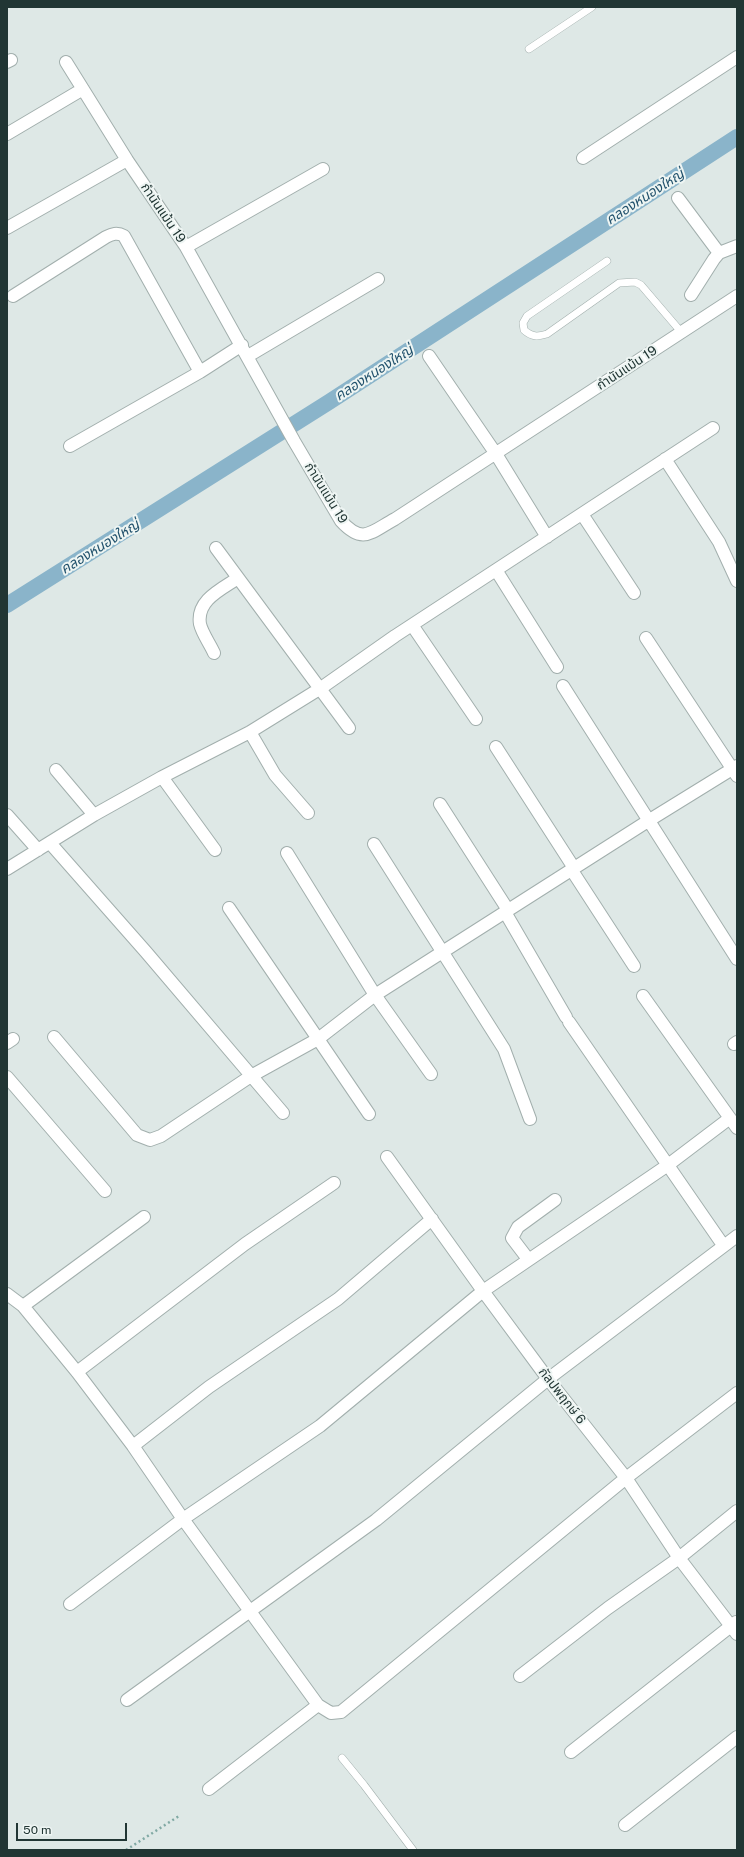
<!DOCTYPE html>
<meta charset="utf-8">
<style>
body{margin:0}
#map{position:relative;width:744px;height:1857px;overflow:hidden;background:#dee8e6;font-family:"Public Sans",sans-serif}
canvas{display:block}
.frame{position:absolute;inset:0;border:8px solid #213634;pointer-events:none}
.scale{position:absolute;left:16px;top:1823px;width:111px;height:18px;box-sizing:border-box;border:2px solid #213634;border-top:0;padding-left:5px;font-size:12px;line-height:14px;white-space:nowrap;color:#213634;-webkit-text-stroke:3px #eef5f3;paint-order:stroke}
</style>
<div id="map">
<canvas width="744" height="1857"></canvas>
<div class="frame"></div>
<div class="scale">50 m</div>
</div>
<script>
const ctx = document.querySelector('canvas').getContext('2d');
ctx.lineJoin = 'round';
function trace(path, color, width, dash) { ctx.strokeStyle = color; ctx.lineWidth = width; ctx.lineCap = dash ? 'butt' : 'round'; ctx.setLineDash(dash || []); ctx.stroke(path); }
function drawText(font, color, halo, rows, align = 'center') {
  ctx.font = font + ' "Public Sans","Noto Sans Thai",sans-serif'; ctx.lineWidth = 4; ctx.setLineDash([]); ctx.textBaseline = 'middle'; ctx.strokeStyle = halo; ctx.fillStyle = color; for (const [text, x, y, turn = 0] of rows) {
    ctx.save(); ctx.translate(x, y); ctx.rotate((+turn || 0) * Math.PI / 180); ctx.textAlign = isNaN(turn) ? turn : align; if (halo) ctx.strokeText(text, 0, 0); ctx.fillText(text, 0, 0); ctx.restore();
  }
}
trace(new Path2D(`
 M7,605L329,402L737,137`), '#8ab4ca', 16);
const lane = new Path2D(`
 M529,49L592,7
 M607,261L527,316L523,323L524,330C532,337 537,337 547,334L619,283L635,282L641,285L682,333
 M342,1758L364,1785L413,1850`);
const street = new Path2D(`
 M7,62L11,60
 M66,62L127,160L186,247L294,441L341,521C363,545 371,532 395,519L737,296
 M7,134L83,89
 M583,158L737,57
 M678,198L719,253
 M7,228L127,160
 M186,247L323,169
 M691,295L714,259L719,253L737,246
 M13,296L106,237C112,234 117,232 124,236L200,372
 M248,356L378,279
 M429,356L496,454L547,537
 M70,446L200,372L242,345
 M665,459L719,542L737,581
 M582,514L634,593
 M216,548L349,728
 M496,570L557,667
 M412,625L476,719
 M646,638L737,776
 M214,653C210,644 202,633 200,624C196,600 222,589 238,578
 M563,686L737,959
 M250,732L275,775L308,813
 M496,747L574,868
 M56,770L94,815
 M162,777L215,850
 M440,804L508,910
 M7,815L38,850
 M50,843L146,952L283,1113
 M374,844L504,1049L530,1119
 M287,853L375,995L431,1074
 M7,869L94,815L162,777L250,732L321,688L395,636L713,428
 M571,869L634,966
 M229,908L369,1114
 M505,912L566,1017
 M643,996L737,1128
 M569,1022L723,1245
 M54,1037L137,1135L150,1140L161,1136L251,1076L318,1039L375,995L648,821L737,766
 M7,1043L13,1039
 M734,1044L737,1042
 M7,1077L105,1191
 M387,1157L483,1291L548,1379L626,1478L679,1558L737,1634
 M528,1259L512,1238L518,1227L555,1200
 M7,1294L23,1306L77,1372L133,1446L183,1519L318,1705L331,1713L341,1712L626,1478L737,1393
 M23,1306L144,1217
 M77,1372L245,1244L334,1183
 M133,1446L209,1387L338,1299L432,1219
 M70,1604L183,1519L320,1426L483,1291L668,1165L730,1118
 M520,1676L608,1608L679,1558L737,1511
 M127,1700L376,1520L548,1379L737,1236
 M571,1752L736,1622
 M209,1789L318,1705
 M625,1825L737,1737`);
trace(lane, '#a2afad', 8);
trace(street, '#a2afad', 14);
trace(new Path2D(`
 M126,1850L179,1816`), '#81a9a4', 2.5, [2, 3]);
trace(lane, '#fff', 7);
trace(street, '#fff', 12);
drawText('13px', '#213634', '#eef5f3', [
 ["กำนันแม้น 19",163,213,56],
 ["กำนันแม้น 19",627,368,-33],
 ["กำนันแม้น 19",326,493,58],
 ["กัลปพฤกษ์ 6",562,1396,52]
]);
drawText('italic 14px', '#21516c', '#eef5f3', [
 ["คลองหนองใหญ่",645,197,-33],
 ["คลองหนองใหญ่",374,373,-33],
 ["คลองหนองใหญ่",100,547,-32]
]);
</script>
